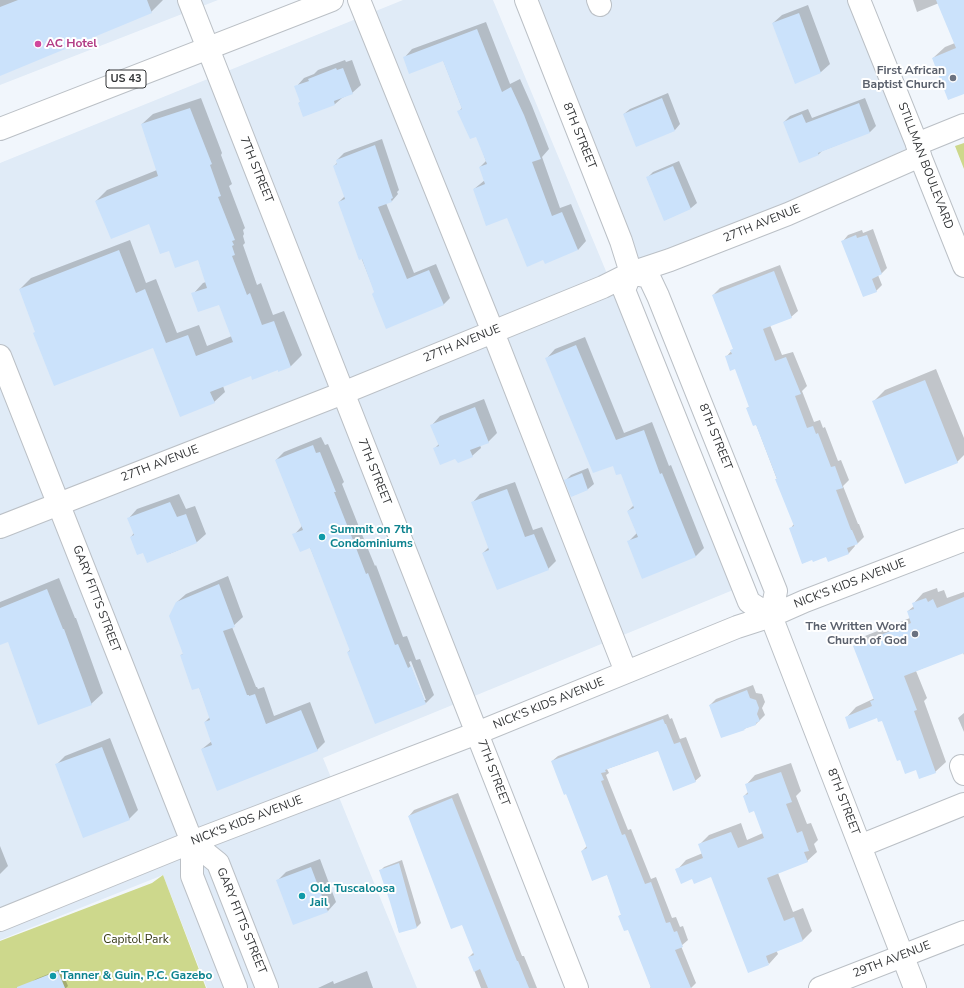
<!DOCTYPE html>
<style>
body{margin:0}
canvas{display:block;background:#f1f6fc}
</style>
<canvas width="964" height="988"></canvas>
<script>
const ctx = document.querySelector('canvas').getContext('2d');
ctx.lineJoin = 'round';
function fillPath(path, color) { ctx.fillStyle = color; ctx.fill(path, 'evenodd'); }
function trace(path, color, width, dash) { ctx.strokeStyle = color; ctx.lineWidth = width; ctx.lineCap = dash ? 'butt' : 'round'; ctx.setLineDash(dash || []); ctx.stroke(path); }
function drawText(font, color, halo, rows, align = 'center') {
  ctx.font = font + ' "Nunito Sans",sans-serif'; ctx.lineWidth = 4; ctx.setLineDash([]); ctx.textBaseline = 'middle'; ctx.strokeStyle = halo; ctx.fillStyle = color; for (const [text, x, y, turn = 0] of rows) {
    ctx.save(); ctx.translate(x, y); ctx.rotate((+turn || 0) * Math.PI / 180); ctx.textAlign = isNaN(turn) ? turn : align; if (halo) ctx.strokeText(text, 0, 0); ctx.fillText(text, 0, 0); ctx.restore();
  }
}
fillPath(new Path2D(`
 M0,0H218L0,85Z
 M403,0H493L738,588L323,758L417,988H207L163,875L0,940V163Z
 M525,0H858L917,144L634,275Z`), '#e0ebf7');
fillPath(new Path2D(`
 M964,143V169L955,146Z
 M163,875L206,988H0V941L152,883Z`), '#cdd88c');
fillPath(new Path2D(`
 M0,0H163L151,12L0,75Z
 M913,0H964V93L933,58L945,47L955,43L939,3L917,12Z
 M808,5L830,64L821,72L795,82L773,23L782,15Z
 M486,22L510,84L520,79L532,106L549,149L542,157L560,208L571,204L586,241L578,250L507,217L474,189L485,180L480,167L486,161L477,135L458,112L462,108L443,60L404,58L412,49Z
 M345,60L346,62L352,60L361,85L352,93L342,98L335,104L304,116L299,103L301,101L296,87L304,78L314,74L318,70Z
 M668,93L680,124L675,130L624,114L630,109Z
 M201,98L222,153L221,155L232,184L229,186L245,228L243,230L244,234L243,236L245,243L243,245L257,285L261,283L273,315L284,311L302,355L291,366L279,370L278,369L251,375L223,386L225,392L214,402L154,346L36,332L20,289L31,278L130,240L146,283L156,279L177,333L199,325L207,346L232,336L220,303L193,294L203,283L206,282L198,258L169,249L150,223L96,201L107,190L157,170L142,124L153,114Z
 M865,98L876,126L870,132L822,151L818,155L784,122L790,116L808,109L812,118Z
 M382,139L399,190L397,192L398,194L392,201L386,203L414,273L436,264L450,298L443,305L375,292L339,202L345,196L334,166L338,162L337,160L344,153Z
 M679,161L697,203L691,208L665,220L647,178L653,172Z
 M873,229L887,268L881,274L878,275L882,285L876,291L843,241L848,235L862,230L863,233Z
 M780,265L798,311L791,317L770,325L782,355L793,352L807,386L802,391L814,422L820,420L823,428L825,427L838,461L841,460L849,480L843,486L858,524H859L864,537L858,543L854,544L855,546L849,553L829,561L827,555L790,529L794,524L756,424L747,408L750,406L736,368L726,357L734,348L713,295L720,288Z
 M585,337L624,433L652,422L669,466L671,465L704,548L696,556L628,542L637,533L628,511L634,505L622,472L614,465L547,358L555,349Z
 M936,369L964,438V455L957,462L873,402L885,390Z
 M484,399L497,433L488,442L480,445L481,448L472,456L434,449L439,444L432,425L440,416Z
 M321,437L325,445L328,444L344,482L342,484L361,532L375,566L376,565L403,637L407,636L416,660L420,659L434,695L426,703L348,652L351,649L310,547L294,535L302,526L276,460L284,452ZM411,661L426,700H424L409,662Z
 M588,468L594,484L588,489L572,496L566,480L571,475Z
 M515,482L533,530L542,527L556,561L548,569L483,553L489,547L473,502L480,494Z
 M179,494L186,509L195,506L206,534L197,542L169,554L143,552L131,537L134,533L129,518L137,509Z
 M228,576L243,617L232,627L256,687H257L258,689L264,687L274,716L310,702L325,742L317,750L202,749L212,741L205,722L210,717L199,687L181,655L184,653L177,602L186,594Z
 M59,578L75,618H76L103,693L91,704L8,640L0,644V602Z
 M937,588L938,592L944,590L947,598L964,592V655L963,652L916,671L927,698L924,701L946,762L935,772L916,769L900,759L883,719L878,717L846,718L856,707L875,698L854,646L865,636L910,618L908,611L914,606L913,604L923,593Z
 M753,685L756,693L762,694L765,702L762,708L765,715L756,724L744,729L710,705L716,699Z
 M964,713V732L958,718Z
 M668,714L670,719L672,718L680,739L686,737L701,776L695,781L659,750L607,769L609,773L606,775L628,830L631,829L651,879L656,877L672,918L676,917L680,927L683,926L688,940L681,946L696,983L691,988H650L651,987L629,928L619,916L622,914L607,874L582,851L587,846L567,793L552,761L558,756Z
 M110,738L138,810L129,819L56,765L65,756Z
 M791,763L801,791L796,796L807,824L811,823L818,840L814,844L817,852L807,861L778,873L793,912L803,908L812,931L803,940L776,950L778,954L769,964L712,876L693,878L677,870L686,860L703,853L699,845L709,835L741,823L747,840L763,833L755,810L744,796L749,791L746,785L755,775Z
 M458,793L522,956H524L537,988H481L469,957L474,952L463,923L409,816L414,810Z
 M0,846L8,866L0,874Z
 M320,859L336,902L328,911L277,881L286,872Z
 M402,860L421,923L417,927L399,932L391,901L380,871L384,867Z
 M61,969L68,986L66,988H36L33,981L36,979Z
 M367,971L373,988H318L333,981L334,984Z`), '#0003');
fillPath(new Path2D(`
 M18,0H147L152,13L0,76V7Z
 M936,0H964V94L948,100L932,58L956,48Z
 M799,13L821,73L795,84L772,23Z
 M477,29L502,92L511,87L524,115L541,159L532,162L552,216L562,212L578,250L545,264L543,260L527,267L507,218L486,226L473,189L485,184L479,167L487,164L476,137L470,139L457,111L462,109L443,61L409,74L403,57Z
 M336,68L337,70L343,68L353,94L334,101L335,105L303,117L298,103L300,102L294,86L309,81L308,79Z
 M662,98L675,131L636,147L623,114Z
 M859,103L870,133L818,153L819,155L799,163L783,122L802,114L806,123Z
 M190,108L212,164L210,165L221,196L218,197L235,240L232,241L234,245L232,246L235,255L232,256L247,295L250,293L262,325L274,321L291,367L278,372V370L252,380L251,376L210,392L215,403L180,417L153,348L54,386L33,333L35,332L19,289L119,250L136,293L145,289L166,343L188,335L196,356L233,342L219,305L198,312L191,293L207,288L198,260L175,268L169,251L160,254L149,224L111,239L95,201L158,176L141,124Z
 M375,145L393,198L391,199L392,202L378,207L407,279L429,270L444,305L386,329L372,294L374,292L362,259L359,260L338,202L345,199L333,166L337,164L336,160Z
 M673,166L691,209L664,221L646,177Z
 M856,235L857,238L867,235L882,274L872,279L877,292L863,297L841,241Z
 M774,271L792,318L763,329L775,361L786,357L801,394L795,396L807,428L813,426L816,434L818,433L831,467L835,466L843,488L836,490L851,530H852L858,544L847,548L849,554L828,562L826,557L813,562L812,560L802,564L789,528L794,526L775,479H777L756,425L753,426L746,408L749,407L735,369L730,371L725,356L732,354L730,350L733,349L712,295Z
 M576,345L616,440L644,430L660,474L662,473L696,557L642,579L627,541L638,537L627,511L634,508L621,474L616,475L613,466L593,473L545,358Z
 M925,380L958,463L905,484L872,401Z
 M475,407L489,443L470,450L473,457L458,463L455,459L440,465L433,448L439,446L430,425Z
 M313,445L316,453L320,452L336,492H334L353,540L366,574L368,573L395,645L398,644L408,668L411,666L426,704L375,724L347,652L350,651L310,548L300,552L292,534L303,530L275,460Z
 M582,473L588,490L571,497L564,480Z
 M507,489L525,537L534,534L549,570L497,590L482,553L489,550L471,502Z
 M170,502L177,517L186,514L197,543L147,563L143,553L137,555L130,537L134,535L127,518Z
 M219,584L235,627L223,631L247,695H249V696L255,694L266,724L301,710L318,751L217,791L201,749L212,745L204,722L210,720L199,688L192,690L180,655L183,654L169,616L176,602Z
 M47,589L63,629H64L92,705L38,725L8,642L0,645V608Z
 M964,597V653L904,676L917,710L914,711L936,773L919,779L916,770L905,774L900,760L897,761L882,721L878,722L877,718L849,729L845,717L872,706L870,701L874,700L853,646L911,623L907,611L914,609L912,603L926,598L928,602L933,599L937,608Z
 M747,690L750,698L756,700L759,708L757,714L760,721L756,723V725L744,729L745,730L721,738L709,705Z
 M663,719L665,724H666L674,744L680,742L696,782L673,791L658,751L605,770L606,772L601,773L604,780L601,781L622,835L625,834L645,884L651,882L666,923L670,922L674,932L677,931L683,947L675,950L691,988H651L628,930L624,931L618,916L621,915L607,875L592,881L581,851L587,848L566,794L564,795L551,761Z
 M102,747L130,820L83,838L55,764Z
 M781,772L792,802L786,804L797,833L802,831L809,851L804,852L808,862L767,878L784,921L794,917L803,941L766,956L769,965L748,973L711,877L694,884L692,879L681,884L675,869L703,858L698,844L731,832L738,848L764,838L754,811L749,813L743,796L748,794L745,784Z
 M452,798L517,961H518L529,988H488L480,969L474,972L468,957L474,955L462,925L451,929L408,816Z
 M399,863L417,928L399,933L390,902L379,870Z
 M311,867L328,912L293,925L276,880Z
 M58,971L65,988H17V987Z`), '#cbe2fb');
const minor = new Path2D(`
 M189,0L577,988
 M359,0L493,332L626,672
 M526,0L621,241L631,273L624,290L749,602L771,616
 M598,0L600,5
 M917,144L964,125
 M631,273L649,277L658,296L776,591L771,616L915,988
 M0,356L192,842V876L236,988
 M0,527L343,393L603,287L631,273L670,260L788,214L920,156
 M961,766L964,774
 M192,842L218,863L267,988
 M860,846L964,804
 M0,920L192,842L477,733L737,627L771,616L805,601L964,540
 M820,988L964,932`);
const major = new Path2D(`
 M859,0L917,144L920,156L964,266`);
const highway = new Path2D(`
 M0,129L332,0`);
trace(minor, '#bbc0c6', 24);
trace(major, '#bbc0c6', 24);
trace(highway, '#bbc0c6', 24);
trace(minor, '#fff', 22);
trace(major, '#fff', 22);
trace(highway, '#fff', 22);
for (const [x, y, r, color] of [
 [38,44,4,"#d1479c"],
 [953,78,4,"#6b7280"],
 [322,537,4,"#0f9aa8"],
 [915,634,4,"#6b7280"],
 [302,896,4,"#0f9aa8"],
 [53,976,4,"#0f9aa8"]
]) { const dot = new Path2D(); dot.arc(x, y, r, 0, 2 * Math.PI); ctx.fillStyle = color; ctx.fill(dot); trace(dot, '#fff', 1.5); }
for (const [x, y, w] of [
 [126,79,40]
]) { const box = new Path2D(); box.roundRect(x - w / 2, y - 9, w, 18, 3); ctx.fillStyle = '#fff'; ctx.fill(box); trace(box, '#333537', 1); }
drawText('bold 11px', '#333537', null, [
 ["US 43",126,79]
]);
drawText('bold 12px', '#b23c85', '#fff', [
 ["AC Hotel",46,44]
], 'left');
drawText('bold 12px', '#5b616d', '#fff', [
 ["First African",945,71],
 ["Baptist Church",945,85],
 ["The Written Word",907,627],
 ["Church of God",907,641]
], 'right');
drawText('12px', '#333537', '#fff', [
 ["8TH STREET",579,136,68],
 ["STILLMAN BOULEVARD",925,166,69],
 ["7TH STREET",256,170,68],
 ["27TH AVENUE",762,224,-22],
 ["27TH AVENUE",462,344,-22],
 ["8TH STREET",715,437,68],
 ["27TH AVENUE",160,464,-21],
 ["7TH STREET",374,472,68],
 ["NICK'S KIDS AVENUE",850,584,-21],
 ["GARY FITTS STREET",96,599,69],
 ["NICK'S KIDS AVENUE",549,704,-22],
 ["7TH STREET",493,773,69],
 ["8TH STREET",843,802,69],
 ["NICK'S KIDS AVENUE",247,821,-21],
 ["GARY FITTS STREET",241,921,68],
 ["29TH AVENUE",892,960,-21]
]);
drawText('bold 12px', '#0d838f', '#fff', [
 ["Summit on 7th",330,530],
 ["Condominiums",330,544],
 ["Old Tuscaloosa",310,889],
 ["Jail",310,903],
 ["Tanner & Guin, P.C. Gazebo",61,976]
], 'left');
drawText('12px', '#353916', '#fff', [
 ["Capitol Park",136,940]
]);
</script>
